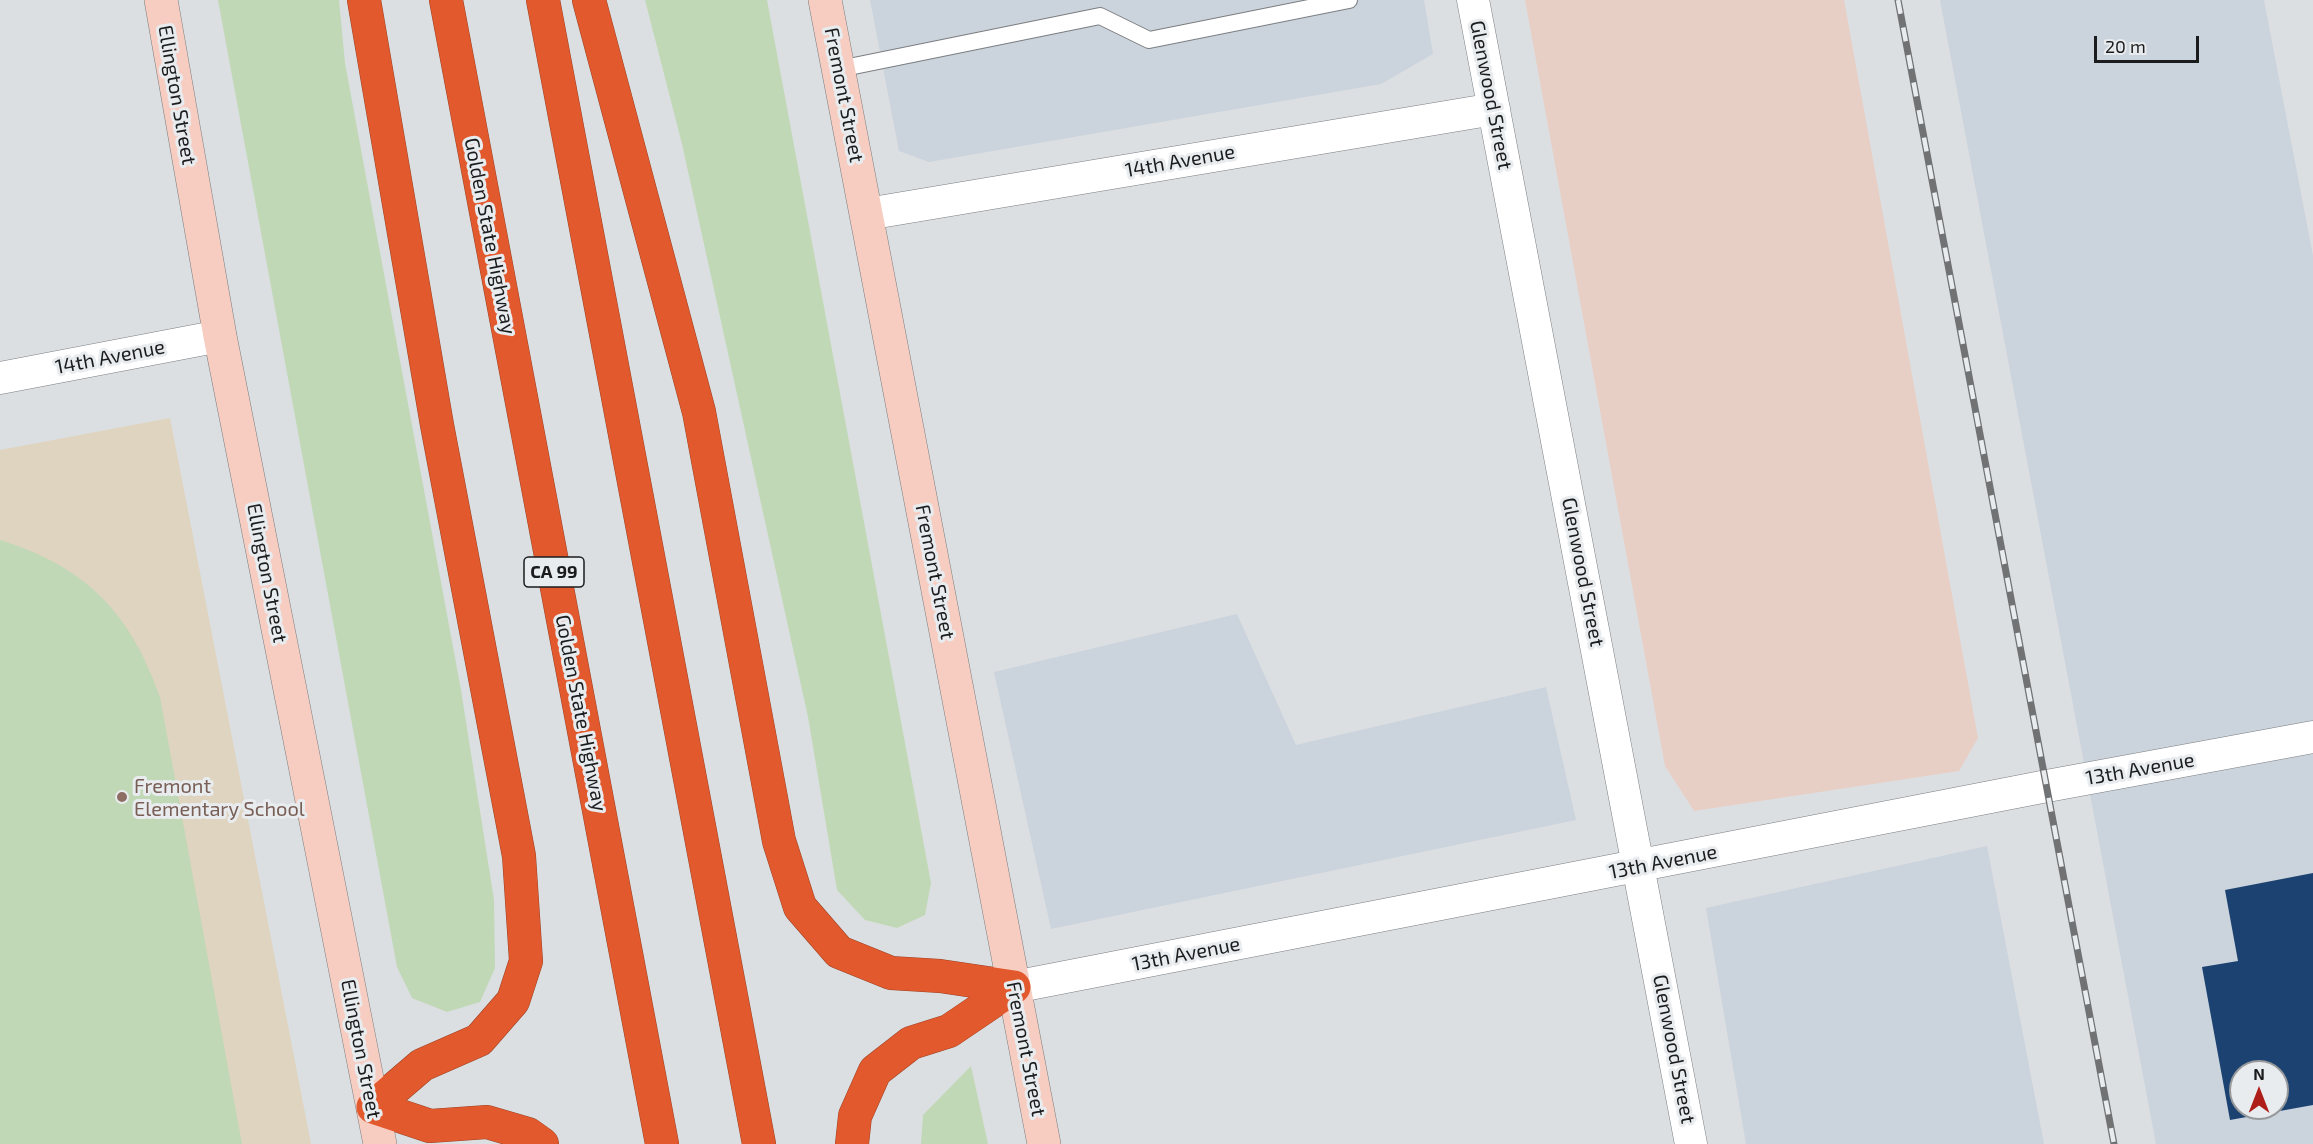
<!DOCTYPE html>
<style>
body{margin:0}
#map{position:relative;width:2313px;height:1144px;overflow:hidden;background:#dcdfe2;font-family:"Exo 2",sans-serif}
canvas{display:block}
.north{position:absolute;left:2229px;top:1060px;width:60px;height:60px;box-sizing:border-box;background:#e9ecef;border:2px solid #97999b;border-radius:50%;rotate:0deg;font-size:16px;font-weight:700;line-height:24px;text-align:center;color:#1b1c1d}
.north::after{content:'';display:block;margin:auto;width:21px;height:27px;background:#ae1d18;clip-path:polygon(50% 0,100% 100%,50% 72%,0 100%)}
.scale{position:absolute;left:2094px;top:36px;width:105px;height:27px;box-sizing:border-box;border:3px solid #1b1c1d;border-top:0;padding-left:8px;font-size:18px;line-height:21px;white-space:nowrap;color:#1b1c1d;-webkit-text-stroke:4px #e9ecef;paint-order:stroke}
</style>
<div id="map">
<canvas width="2313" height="1144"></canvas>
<div class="north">N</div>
<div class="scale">20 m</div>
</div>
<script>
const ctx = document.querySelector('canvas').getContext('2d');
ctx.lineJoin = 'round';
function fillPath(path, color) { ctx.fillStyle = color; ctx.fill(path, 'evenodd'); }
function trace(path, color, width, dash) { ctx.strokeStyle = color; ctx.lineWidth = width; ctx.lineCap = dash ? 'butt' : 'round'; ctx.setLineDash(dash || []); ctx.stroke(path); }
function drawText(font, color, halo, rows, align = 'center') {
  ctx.font = font + ' "Exo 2",sans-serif'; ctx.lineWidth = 6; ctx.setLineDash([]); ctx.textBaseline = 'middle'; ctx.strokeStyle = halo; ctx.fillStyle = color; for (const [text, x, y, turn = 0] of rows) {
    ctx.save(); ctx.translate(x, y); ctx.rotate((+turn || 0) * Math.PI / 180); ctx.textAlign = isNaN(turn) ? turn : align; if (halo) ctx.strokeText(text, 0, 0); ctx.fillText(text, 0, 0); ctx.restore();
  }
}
fillPath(new Path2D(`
 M870,0H1424L1433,54L1381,84L929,162L899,151Z
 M1940,0H2264L2313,256V1144H2156ZM2241,1072H2277V1108H2241Z
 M1237,614L1296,745L1546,687L1576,820L1051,929L994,672Z
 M1987,846L2044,1144H1746L1706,908Z`), '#cbd3dc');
fillPath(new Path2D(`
 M1525,0H1844L1978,738L1959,771L1694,811L1665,766Z`), '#e7cfc6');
fillPath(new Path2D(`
 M170,418L311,1144H0V450Z`), '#ded4bf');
fillPath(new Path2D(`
 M218,0H339L345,63L461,690L494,900L495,968L480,1002L447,1012L412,998L397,967Z
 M645,0H767L931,883L925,915L897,928L865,920L837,890L808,717L682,144Z
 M0,540C86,567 130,612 160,697L242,1144H0Z
 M971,1066L988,1144H921L923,1115Z`), '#c0d8b5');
fillPath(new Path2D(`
 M2313,873V1105L2230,1120L2202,967L2238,961L2225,890ZM2241,1072H2277V1108H2241Z`), '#1b4270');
const lane = new Path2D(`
 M839,69L1100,16L1149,40L1349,0`);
const street = new Path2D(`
 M1473,0L1691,1144
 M867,214L1494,109
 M0,378L220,336
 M1014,987L2047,786L2313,737`);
const secondary = new Path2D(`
 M161,0L220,336L380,1144
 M825,0L1044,1144`);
const highway = new Path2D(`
 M364,0L437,425L519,856L526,961L513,1001L479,1040L422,1065L373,1107
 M446,0L662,1144
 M543,0L759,1144
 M589,0L699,412L779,841L800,907L839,952L891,973L940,976L1014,987
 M373,1107L430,1126L487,1122L528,1134L542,1144
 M852,1144L855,1116L875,1071L911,1043L949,1031L1014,987`);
trace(lane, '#7b7e81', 18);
trace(street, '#7b7e81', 33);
trace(secondary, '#7b7e81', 34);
trace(highway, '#9c4427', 34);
trace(lane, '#fff', 16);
trace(street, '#fff', 32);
trace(secondary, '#f6cdc0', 33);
trace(highway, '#e2592d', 33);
const rail = new Path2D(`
 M1898,0L2114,1144`);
trace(rail, '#707274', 7);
trace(rail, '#e9ecef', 4.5, [14]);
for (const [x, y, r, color] of [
 [122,797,6,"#8d6e63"]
]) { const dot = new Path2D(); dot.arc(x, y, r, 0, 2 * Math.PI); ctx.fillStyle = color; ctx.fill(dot); trace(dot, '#e9ecef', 2); }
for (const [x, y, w] of [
 [554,572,60]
]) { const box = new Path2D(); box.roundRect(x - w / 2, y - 15, w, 30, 4.5); ctx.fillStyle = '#e9ecef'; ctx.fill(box); trace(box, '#1b1c1d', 1.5); }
drawText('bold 18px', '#1b1c1d', null, [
 ["CA 99",554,572]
]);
drawText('20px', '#1b1c1d', '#e9ecef', [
 ["Ellington Street",177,95,80],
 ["Fremont Street",844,95,79],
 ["Glenwood Street",1491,95,79],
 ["14th Avenue",1180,161,-10],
 ["Golden State Highway",490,236,79],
 ["14th Avenue",110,357,-11],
 ["Fremont Street",935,572,79],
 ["Glenwood Street",1583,572,79],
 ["Ellington Street",267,573,79],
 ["Golden State Highway",581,713,79],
 ["13th Avenue",2140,769,-10],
 ["13th Avenue",1663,862,-11],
 ["13th Avenue",1186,954,-11],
 ["Ellington Street",361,1049,79],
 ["Fremont Street",1026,1049,79],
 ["Glenwood Street",1674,1049,79]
]);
drawText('20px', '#785e54', '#e9ecef', [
 ["Fremont",134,786],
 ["Elementary School",134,809]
], 'left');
</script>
